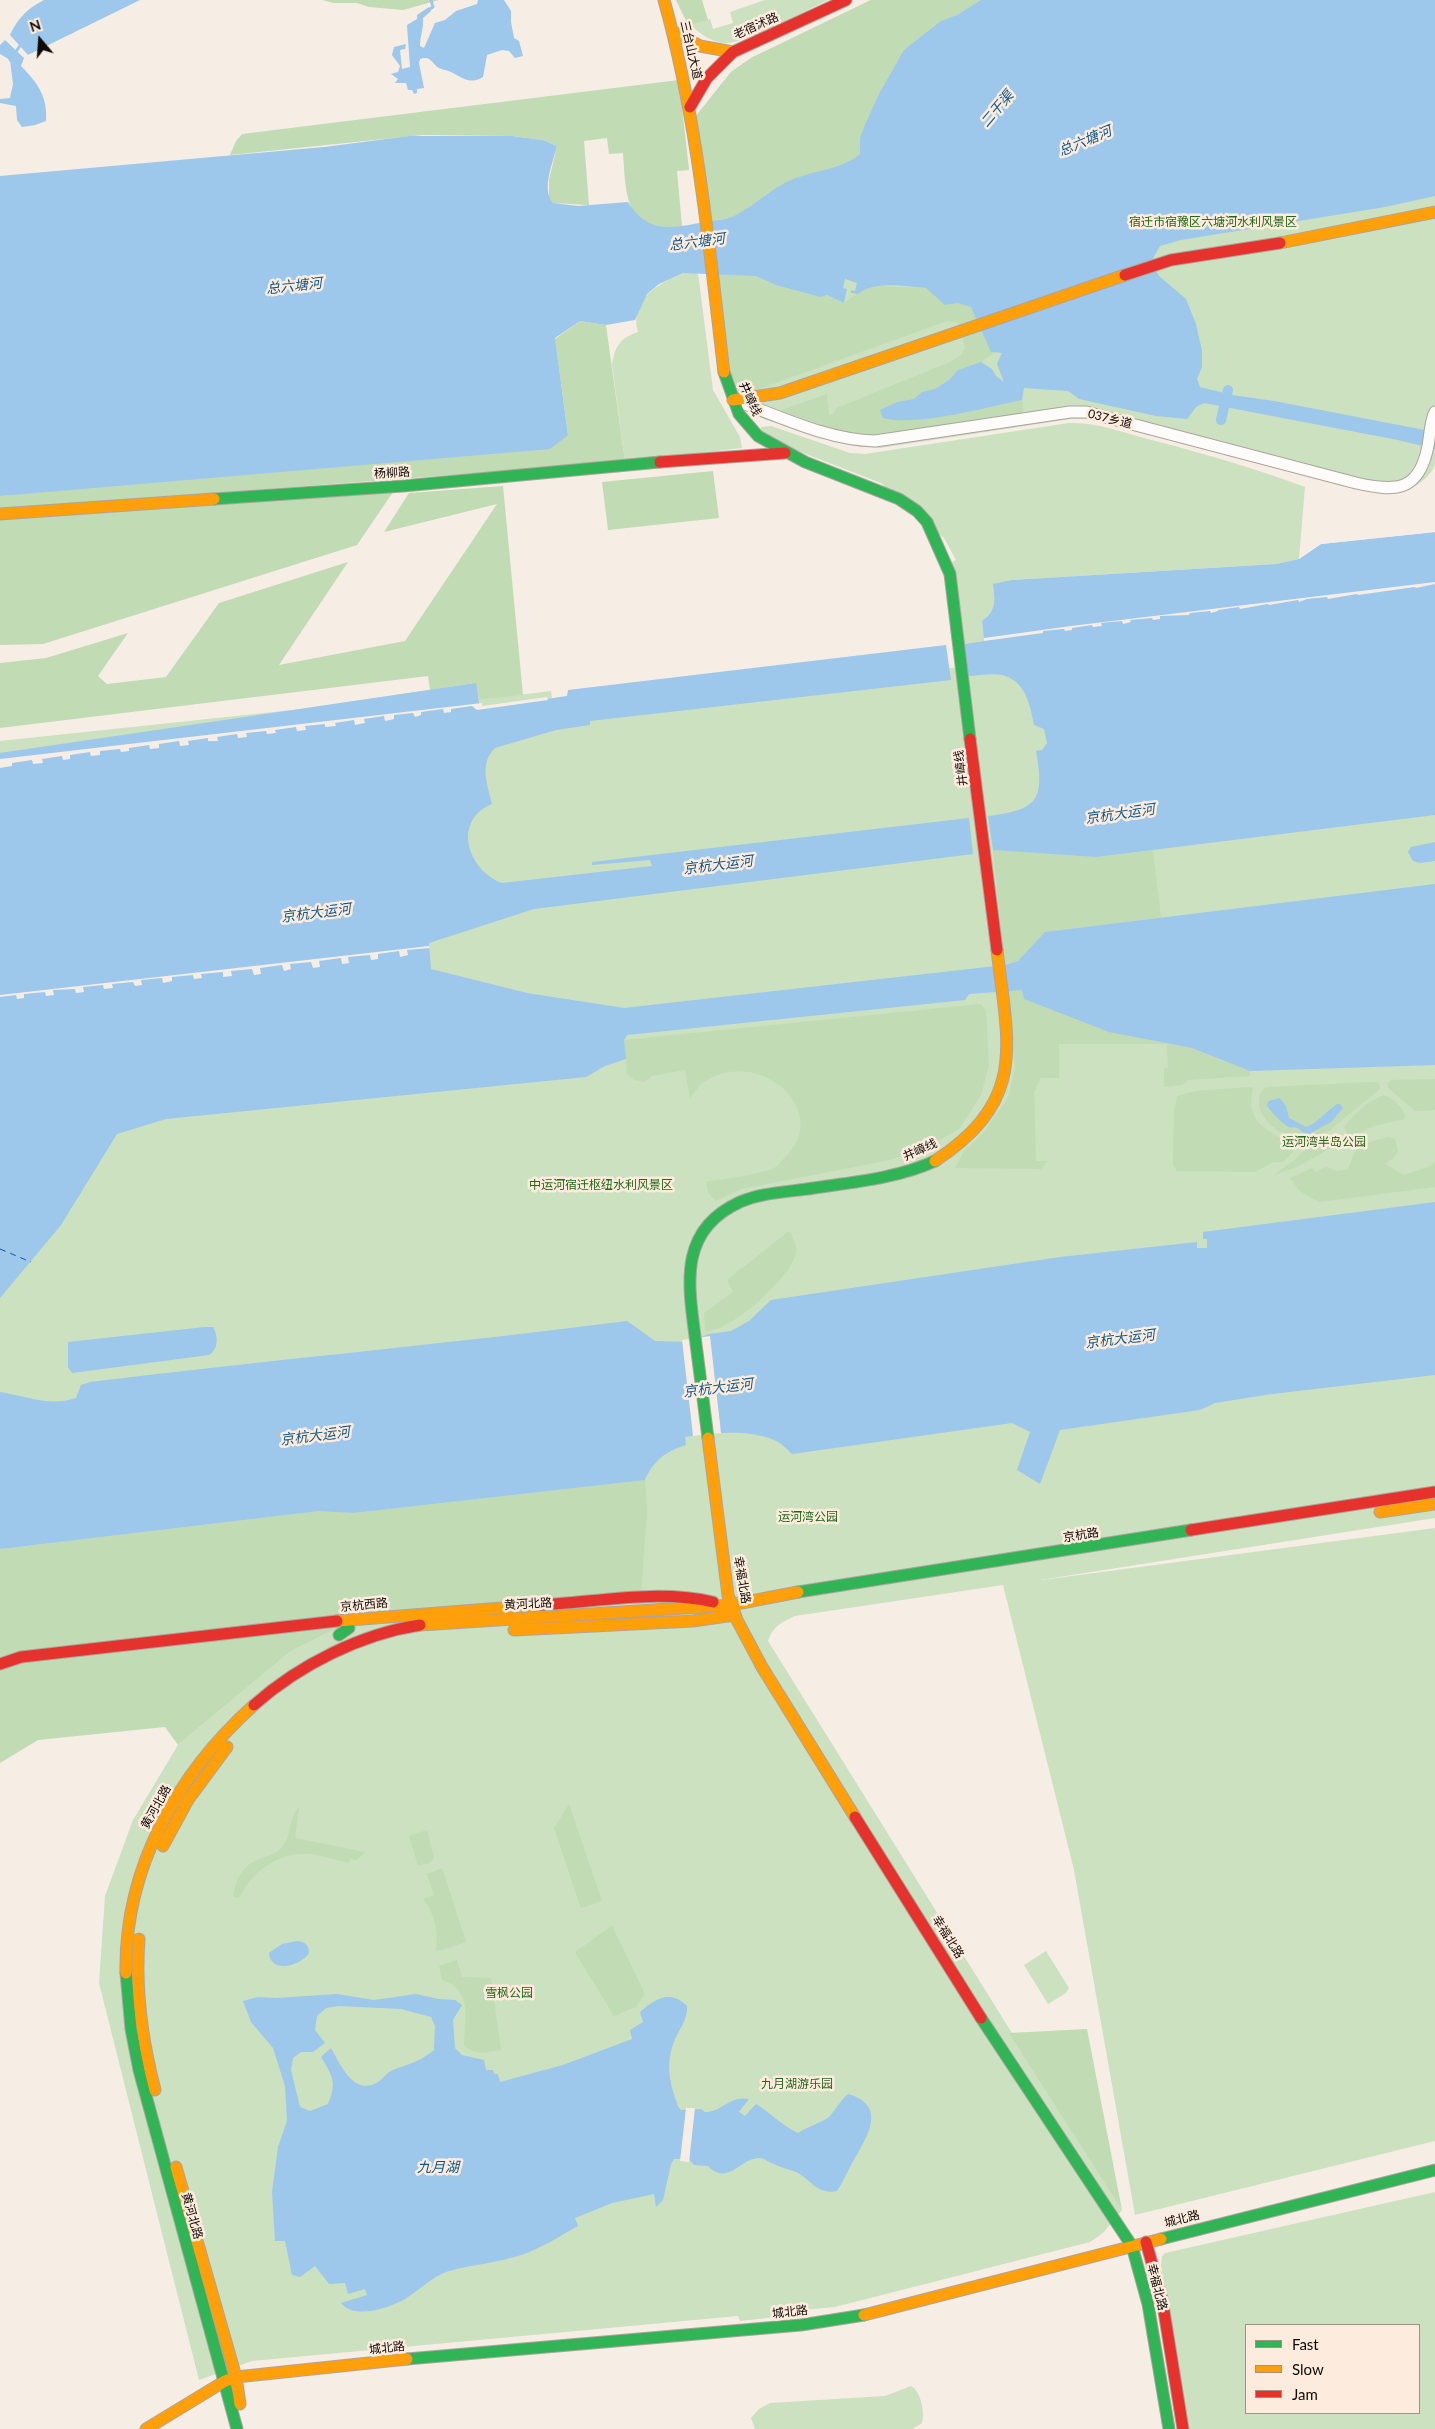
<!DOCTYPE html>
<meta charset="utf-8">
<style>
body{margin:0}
#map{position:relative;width:1435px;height:2429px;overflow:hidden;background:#f6ede5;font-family:Lato,sans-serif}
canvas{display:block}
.legend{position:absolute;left:1245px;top:2324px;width:175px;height:90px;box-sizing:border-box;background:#fdecde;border:1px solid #9e9287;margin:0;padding:6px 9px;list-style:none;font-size:15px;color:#100a05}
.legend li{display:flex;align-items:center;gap:10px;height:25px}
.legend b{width:25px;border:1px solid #9e9287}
.north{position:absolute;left:15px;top:15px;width:50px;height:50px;-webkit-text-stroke:4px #fdecde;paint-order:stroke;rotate:342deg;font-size:14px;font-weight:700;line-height:20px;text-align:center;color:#100a05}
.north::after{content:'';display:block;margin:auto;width:18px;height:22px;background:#100a05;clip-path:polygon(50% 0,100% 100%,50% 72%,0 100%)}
</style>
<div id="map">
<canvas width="1435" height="2429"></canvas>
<ul class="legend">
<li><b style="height:6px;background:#30b455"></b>Fast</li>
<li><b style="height:6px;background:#ff9f0a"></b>Slow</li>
<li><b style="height:6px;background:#e5322d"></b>Jam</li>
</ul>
<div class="north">N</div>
</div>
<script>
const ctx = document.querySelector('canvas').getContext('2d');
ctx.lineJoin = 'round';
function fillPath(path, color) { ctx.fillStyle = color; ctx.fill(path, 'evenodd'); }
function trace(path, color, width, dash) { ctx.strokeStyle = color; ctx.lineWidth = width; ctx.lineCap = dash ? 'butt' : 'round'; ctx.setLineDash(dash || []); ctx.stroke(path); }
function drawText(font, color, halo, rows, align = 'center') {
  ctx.font = font + ' Lato,"Noto Sans SC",sans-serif'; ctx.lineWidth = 5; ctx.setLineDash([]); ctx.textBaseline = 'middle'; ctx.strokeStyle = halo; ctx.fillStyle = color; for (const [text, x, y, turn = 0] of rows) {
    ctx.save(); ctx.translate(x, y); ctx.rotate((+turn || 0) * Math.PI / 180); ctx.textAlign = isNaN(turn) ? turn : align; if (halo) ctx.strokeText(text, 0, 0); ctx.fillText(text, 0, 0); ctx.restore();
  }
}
fillPath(new Path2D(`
 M765,0H828C804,11 753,40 728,43C714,44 700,34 691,25L710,19L713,29L733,23L730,12Z
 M871,0H1435V465C1428,482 1404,495 1386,494C1377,493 1368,490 1359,489L1095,419H1071L880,448L855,446L766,420L755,415L739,392L711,221V97L731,72L751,58Z
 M683,273H698L713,390L740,437L742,448L625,462L612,365C615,346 620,338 638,332C629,299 658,284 683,273Z
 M1069,423C1095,422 1119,431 1144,438C1198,452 1252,467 1305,487L1299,559L1276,564L1012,580L995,603L992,614L982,621L984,641L964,644L952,562L956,560L944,538L881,483L788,447L761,431V427L771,426L850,453L865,454Z
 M1435,612V1518L1034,1581L1435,1528V2141L1135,2215L1074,1870L1003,1585L795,1616C782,1622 772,1627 768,1641L1122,2210L1103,2233L1090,2242L835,2307L803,2310V2314L740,2321L738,2316L252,2361L199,2380L99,1983L105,1896L133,1820L178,1745L290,1652L329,1632L392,1612L0,1655V741L302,709L476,683L479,700L551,691L554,714Z
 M1046,1951L1069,1988L1066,1993L1048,2004L1024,1965Z
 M1435,2192V2429H1188L1161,2266L1162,2256L1165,2253ZM1246,2325H1419V2413H1246Z
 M911,2386C921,2391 925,2413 922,2423L912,2429H755L751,2418L759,2409L770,2403L885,2396Z`), '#cbe1c0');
fillPath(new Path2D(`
 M322,0H439L403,10L369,7L357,3H334Z
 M676,0H702L708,20L691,25L686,21Z
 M871,0H981L957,15L941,21L860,138V154L851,162L791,180L736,216L711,221L695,117L731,72L751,58Z
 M679,80L689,170L677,171L682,226C625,236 626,195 623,153L609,154L607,138L584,141L589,205L553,203L549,198V180L557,146L543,140L512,136L423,135L230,155L236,141L242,134Z
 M717,274L756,276L776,285L811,295H826L844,303L864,289L878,286L927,288L945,305L958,303L971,307L991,351L994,353L981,362L958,370L949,380L935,389L922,392L914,400L897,402L914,420L1022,400L1024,414L867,436L821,427L779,411L827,394L829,415L833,414L837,408L950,362L961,355L965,347L957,322L947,321L748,393L739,392L731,374Z
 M580,321L606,325L625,462L0,509V496L568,434L555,339Z
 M713,471L719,518L608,530L602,482Z
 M503,486L523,695L479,700L475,683L430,690L428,676L0,728V663L46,658L128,633L98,676L107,684L166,677L219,603L348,562L279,665L405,641L497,504L384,532L409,493Z
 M393,492L357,545L43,644L0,645V520Z
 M993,850L1096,857L1153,850L1161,918L1045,932L1018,961L1005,965Z
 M1022,990L1109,1032L1192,1048L1250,1071V1076L1188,1080L1182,1085L1164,1087V1068H1168L1167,1045L1165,1044H1059V1078H1041L1034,1092L1036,1161H1047L1041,1169L955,1168L964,1151L984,1132L1008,1098L1015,1068L1007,991Z
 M981,1004L986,1011L989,1065L981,1095L959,1129L920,1151L885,1161L741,1189L716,1201L708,1193L706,1182C727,1178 755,1176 774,1168C779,1166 783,1159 787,1155C830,1113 763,1046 705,1081C700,1084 695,1092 690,1098L685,1070L651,1076L645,1082L634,1080L627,1074L624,1040Z
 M1435,1079V1110L1415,1111L1388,1088V1082L1391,1080Z
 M1373,1082L1379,1083L1380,1089L1375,1093L1318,1140C1311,1141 1305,1142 1298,1140C1277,1134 1248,1112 1263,1089L1267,1087Z
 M1249,1087L1253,1088C1244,1127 1270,1128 1293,1147V1152L1283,1162H1273L1255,1172L1177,1171L1173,1165L1174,1111L1177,1096L1195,1091Z
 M1384,1095C1394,1100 1405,1107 1405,1119L1373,1126L1353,1136L1347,1133L1344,1127C1353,1115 1369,1100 1384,1095Z
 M1336,1134L1339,1135L1341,1142L1299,1166L1274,1175L1296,1159L1301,1153Z
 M1387,1137L1395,1139L1398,1151L1393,1158L1385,1164L1404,1175L1431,1166L1435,1161V1187L1319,1202L1300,1191L1290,1178L1312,1168L1316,1172L1326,1167L1338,1171L1348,1169L1356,1149L1361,1145Z
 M789,1231C793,1238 797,1245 796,1253C791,1277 730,1333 705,1331L704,1313L733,1292L727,1280Z
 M645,1480L647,1512L641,1593L396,1611L329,1632L290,1652L178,1745L165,1727L38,1740L0,1763V1549L319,1511L353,1513Z
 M569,1804L602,1901L581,1908L554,1828Z
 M299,1807L295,1838L365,1852L357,1860L351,1859L349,1863C337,1860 323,1856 311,1854C279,1851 252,1871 239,1898L233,1897C242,1847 272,1866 285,1843C292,1832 288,1820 299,1807Z
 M427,1830L434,1858L430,1863L418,1866L409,1836Z
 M442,1868L466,1942L436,1952C438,1932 436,1915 423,1899L434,1895L427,1874Z
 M612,1926L645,1994L636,2007L614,2016L575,1952Z
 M457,1960L462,1977L491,1978L501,2050C488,2052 473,2056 464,2045C465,2020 473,1989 442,1980L439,1966Z
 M1087,2029L1122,2210L1009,2033Z`), '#c1dbb5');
fillPath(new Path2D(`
 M44,0H140L28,55L10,35C17,19 28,8 44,0Z
 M478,0H504L511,11V22L514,38L519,41L523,56L515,58L509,51L502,50L487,55L483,77C470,85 463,78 451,72C447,70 443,70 439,68C432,64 431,55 420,59L419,63L424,88L417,89V93L414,94L412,90H408L406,83H395L398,79L391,74L398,72L400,66L392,55L394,47L406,44L405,49L400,50L402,69L410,67L407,25L417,19V15L429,7L431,11L423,18C424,28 420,36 420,46L424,48L435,23L445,20L456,11L477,4Z
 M981,0H1435V196L1385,207L1181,240L1160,246L1151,262L1159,276L1186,299L1196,324L1202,351V367L1197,379L1200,387L1232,395L1274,401L1435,432V449L1398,440L1204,403L1196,407L1187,419L1156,416L1079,399L1068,391L1024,388L1022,400C987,407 915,427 883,418L880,410L897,402L914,399L922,392L935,389L949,380L958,370L981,362L992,369L996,376L1004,382L997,364L1002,353L991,352L971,307L958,303L945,305L926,288C905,287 875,280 858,294L851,293V290L855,291L857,283L845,279L843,288L847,289L844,303L827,295L820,297L776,285L756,276L683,273L659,284L647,294L635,320L606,325L580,321L555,338L568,435L550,449L0,496V176L324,147L410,136H512L543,140L557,146C553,163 541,189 553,203L578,206L628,202C649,235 671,228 705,222C715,220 729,220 738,214C756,204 770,190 789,181C812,170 840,171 860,154V138L865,125L879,94L904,50L941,21L957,15Z
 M5,40L24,58L21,66C37,82 48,97 46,121L35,125L22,127L17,120L16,106L0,103V99L10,98L13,84L10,60L0,54V45Z
 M1435,532V815L1096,857L993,850L988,816C1038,810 1045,800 1036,751L1042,750L1047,743L1044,729L1034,725C1030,705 1026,681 1002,675C992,673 978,676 967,676L964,644L984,641L982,621C997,611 995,600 993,584L1012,580L1276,564L1299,559L1321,544Z
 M946,645L951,680L590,721V725L556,730L495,748C479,764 487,783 492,804C452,820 467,870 502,883L652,866L650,860L592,865V862L969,818L973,854L534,909L429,943L431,969L527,993L624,1008L1005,965L1018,961L1045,932L1435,884V1065L1250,1071L1192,1048L1109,1032L1024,999L1022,990L969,994L965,1000L627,1035L624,1040L626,1059L605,1066L586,1077L166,1119L117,1134L61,1225L0,1298V753L476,683L480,709L567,696L568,690Z
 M1435,842V861L1420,863L1413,861L1408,852L1411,847Z
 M1280,1098L1286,1106L1289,1118L1306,1127C1315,1125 1328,1110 1337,1104H1340L1343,1108L1331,1122L1307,1135C1303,1133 1300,1129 1297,1128C1294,1127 1291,1128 1289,1127C1284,1125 1268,1109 1267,1105L1269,1101Z
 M1435,1202V1375L1272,1394L1215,1403L1200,1410L1060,1430L1040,1484L1017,1470L1030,1432L1012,1423L792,1454C787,1449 780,1442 774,1440C746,1429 713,1433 685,1437L686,1445C666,1451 653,1461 645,1480L353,1513L319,1511L0,1549V1392C26,1396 50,1407 76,1398L81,1385L90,1382C269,1360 448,1344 627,1321L655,1341L689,1342L709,1334L731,1331L749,1321L771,1300L1060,1257L1197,1242V1248H1207V1239H1203V1232Z
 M205,1327H213C218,1336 219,1349 209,1355L72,1373L68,1367V1342Z
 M297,1941C304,1942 309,1944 309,1953C302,1965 271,1975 269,1953L282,1944Z
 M337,1994L374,2000L416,1994L438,1999L455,2000L462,2005L453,2020L455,2048L462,2055L484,2060L486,2070H493L494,2074H498L500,2082L563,2065L632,2039L630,2030L643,2022L640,2012C655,1999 670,1989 687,2006C688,2018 680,2029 675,2039C665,2064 669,2083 679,2108L681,2110L701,2109L705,2112C723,2112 729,2095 749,2099L739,2112L745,2116L756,2104C771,2113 782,2126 798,2133C807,2127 825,2121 830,2116C837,2108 840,2101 848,2094C883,2104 872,2129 858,2153C850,2165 845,2179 837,2191C816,2195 811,2179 796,2172C789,2169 781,2168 774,2164C770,2163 764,2158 760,2158C740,2157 729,2187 708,2166L694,2165L689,2159H674L671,2164L663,2200L656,2207L654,2194L612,2203L575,2218L578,2226C560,2236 543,2247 524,2254C499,2263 472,2264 446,2272C432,2277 418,2291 405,2299C389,2308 354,2320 341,2303L367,2295L365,2289L348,2294L345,2283L329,2284L315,2266L300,2277L292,2275L285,2241H275L272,2192L278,2147L287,2121L285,2086L273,2048L251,2022L243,2001L258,1997L276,1998ZM339,2006L401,2009L431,2017L435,2026L434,2050C416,2064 413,2062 393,2070C387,2072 383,2079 378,2082C354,2097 340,2064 331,2048L321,2057C333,2076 337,2083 328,2104L310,2111L300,2107L291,2070L293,2058L301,2052H313L325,2043L315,2030L317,2016L326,2008Z`), '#9dc7eb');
fillPath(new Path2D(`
 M1435,530V532L1321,544L1299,559V556L1321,541Z
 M1435,582V584L1416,588L1415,587L1358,595L1357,594L1328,599L1327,597L1307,599L1299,602L1298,600L1269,605L1268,604L1240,609L1239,607L1218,610V611L1211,613L1210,611L1190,613L1189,615L1160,616V619L1153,620L1152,618L1130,620L1131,622L1123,624L1122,621L1101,623L1102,626L1093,627L1092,625L1072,628V630L1065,631L1064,629L1043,631V633L984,641V638L1071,626Z
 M547,697L548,700L477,710L472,706L451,709V712L444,713L443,709L421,712V715L415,717L413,713L394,715V719L385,721L384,716L364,719L365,723L355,725L354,720L335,723L336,726L325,727V724L305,726L306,730L297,731L296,727L275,730L276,733L267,734L266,731L246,733L247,737L238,738L237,734L217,737L218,741H208V738L188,741L189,745L180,746L179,741L159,744V748L150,749L149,745L129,748V751L121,752L120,749L100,751V755L91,756L90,752L70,755V759L63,760L62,756L42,759L43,763L33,764L32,760L12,763V766L0,768V759L482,703V706Z
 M429,946L430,948L407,950L408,955L400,957L399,951L378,954V959L371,960L370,955L348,957L349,963L342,964L341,958L319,961L320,967L313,968L311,962L290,964L291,969L284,971L282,965L260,968L261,974L254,975L252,969L231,971L232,976L223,977V972L201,974L202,978L194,979L193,975L172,977V981L163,983L162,978L141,980L142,985L135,986L133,982L112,984L113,988L104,989L103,985L83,987L84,992L76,993L75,989L53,990L54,995L46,996L45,992L24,994V998L17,999L16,995L0,997V995Z
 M710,1336L721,1433L693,1436L682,1340Z
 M686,2108H695L689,2162L680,2161Z`), '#f6ede5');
trace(new Path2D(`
 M427,11L433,7L431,0
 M10,60L22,43`), '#9dc7eb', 3);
trace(new Path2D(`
 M1221,420L1228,390`), '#9dc7eb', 10);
trace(new Path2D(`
 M0,1249L31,1262`), '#0f588b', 1, [6, 5]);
const street = new Path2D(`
 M737,401C781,417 828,440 875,441L1070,412H1086L1356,483C1396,492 1419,492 1428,446C1430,435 1430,422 1435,412`);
const fast = new Path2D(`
 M724,372L739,414L758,436L805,462L899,499L917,511L927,522L950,574L970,739
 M214,499L403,486L660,462
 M708,1438C704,1407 700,1375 696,1344C689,1288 676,1231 740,1202C762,1192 790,1192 814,1188C855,1182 898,1178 935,1161
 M798,1592L1191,1530
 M339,1635L349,1628L348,1624L343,1621
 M126,1973L131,2029L139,2070L237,2429
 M981,2018L1132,2246L1148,2304L1169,2429
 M1161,2239L1435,2170
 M407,2359L801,2325L864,2315`);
const slow = new Path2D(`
 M664,0C698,122 709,247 724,372
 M674,32L700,46L733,52
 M1280,243L1435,212
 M733,400L780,393L1125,275
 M0,514L214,499
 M935,1161C1028,1100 1008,1045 997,950
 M708,1438L728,1595L737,1620L762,1667L855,1817
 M1380,1512L1435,1504
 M337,1621L540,1605
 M420,1625L731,1605L798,1592
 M514,1630L693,1621L734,1615
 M163,1846L188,1800L227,1747
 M139,1939C135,1991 142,2040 155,2090
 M126,1973C124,1868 178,1773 254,1705
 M176,2167L236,2377L240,2404
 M864,2315L1161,2239
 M146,2429L225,2381L236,2377L407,2359`);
const jam = new Path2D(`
 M690,107L707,78L733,52L846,0
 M1125,275L1171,260L1280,243
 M660,462L785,453
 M970,739L997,950
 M1191,1530L1435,1492
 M540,1605C597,1602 657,1589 713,1602
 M0,1664L21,1657L337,1621
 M254,1705C299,1665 361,1634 420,1625
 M855,1817L981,2018
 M1146,2242L1162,2299L1183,2429`);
trace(street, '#aca49e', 13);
trace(fast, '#aca49e', 13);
trace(slow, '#aca49e', 13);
trace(jam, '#aca49e', 13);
trace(street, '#fefcfb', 11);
trace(fast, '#30b455', 11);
trace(slow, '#ff9f0a', 11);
trace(jam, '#e5322d', 11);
drawText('12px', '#100a05', '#fdecde', [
 ["老宿沭路",756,26,-24],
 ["三台山大道",691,50,77],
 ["井嶂线",750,399,65],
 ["037乡道",1110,419,14],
 ["杨柳路",392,473,-4],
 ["井嶂线",961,768,-97],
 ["井嶂线",920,1150,-24],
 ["京杭路",1081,1535,-9],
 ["幸福北路",742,1580,80],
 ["黄河北路",528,1604,-3],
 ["京杭西路",364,1605,-5],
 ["黄河北路",156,1807,-61],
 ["幸福北路",948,1937,58],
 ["黄河北路",192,2216,74],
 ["城北路",1182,2219,-14],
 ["幸福北路",1157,2287,76],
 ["城北路",790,2312,-6],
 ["城北路",387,2348,-6]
]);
drawText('12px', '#216817', '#fdecde', [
 ["宿迁市宿豫区六塘河水利风景区",1213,222],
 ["运河湾半岛公园",1324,1142],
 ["中运河宿迁枢纽水利风景区",601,1185],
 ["运河湾公园",808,1517],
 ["雪枫公园",509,1993],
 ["九月湖游乐园",797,2084]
]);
drawText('italic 14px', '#0f588b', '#fdecde', [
 ["二干渠",997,109,-50],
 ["总六塘河",1085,141,-23],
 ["总六塘河",697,242,-7],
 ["总六塘河",294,286,-6],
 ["京杭大运河",1120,814,-8],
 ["京杭大运河",718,865,-7],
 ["京杭大运河",316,913,-7],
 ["京杭大运河",1120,1339,-7],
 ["京杭大运河",718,1388,-7],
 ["京杭大运河",315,1436,-7],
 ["九月湖",438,2167]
]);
</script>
